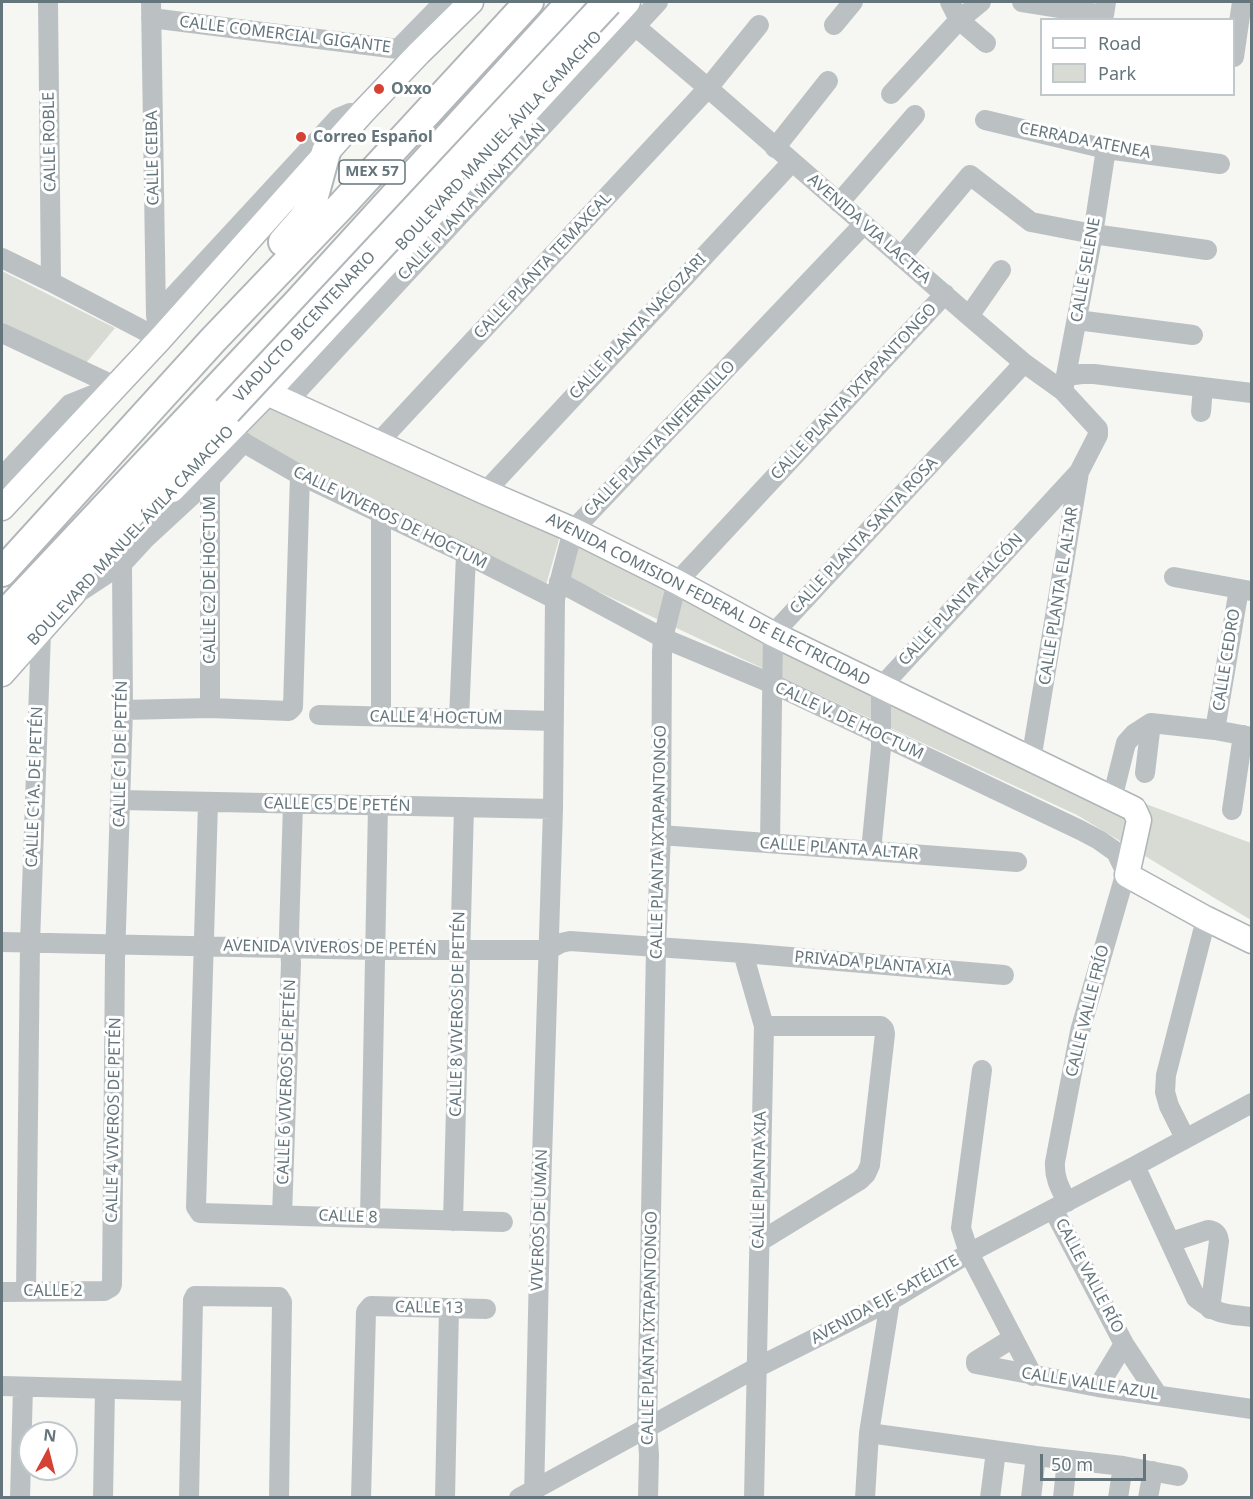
<!DOCTYPE html>
<meta charset="utf-8">
<style>
body{margin:0}
#map{position:relative;width:1253px;height:1499px;overflow:hidden;background:#f6f6f3;font-family:"Noto Sans",sans-serif}
canvas{display:block}
.frame{position:absolute;inset:0;border:3px solid #64757c;pointer-events:none}
.legend{position:absolute;left:1040px;top:18px;width:195px;height:78px;box-sizing:border-box;background:#fff;border:2px solid #c1c8cb;margin:0;padding:8px 10px;list-style:none;font-size:18px;color:#64757c}
.legend li{display:flex;align-items:center;gap:12px;height:30px}
.legend b{width:30px;border:2px solid #c1c8cb}
.north{position:absolute;left:18px;top:1421px;width:60px;height:60px;box-sizing:border-box;background:#fff;border:2px solid #c1c8cb;border-radius:50%;rotate:7deg;font-size:16px;font-weight:700;line-height:24px;text-align:center;color:#64757c}
.north::after{content:'';display:block;margin:auto;width:21px;height:27px;background:#d54134;clip-path:polygon(50% 0,100% 100%,50% 72%,0 100%)}
.scale{position:absolute;left:1040px;top:1454px;width:106px;height:27px;box-sizing:border-box;border:3px solid #64757c;border-top:0;padding-left:8px;font-size:18px;line-height:21px;white-space:nowrap;color:#64757c;-webkit-text-stroke:4px #fff;paint-order:stroke}
</style>
<div id="map">
<canvas width="1253" height="1499"></canvas>
<div class="frame"></div>
<ul class="legend">
<li><b style="height:8px;background:#fff"></b>Road</li>
<li><b style="height:16px;background:#d7dbd3"></b>Park</li>
</ul>
<div class="north">N</div>
<div class="scale">50 m</div>
</div>
<script>
const ctx = document.querySelector('canvas').getContext('2d');
ctx.lineJoin = 'round';
function fillPath(path, color) { ctx.fillStyle = color; ctx.fill(path, 'evenodd'); }
function trace(path, color, width, dash) { ctx.strokeStyle = color; ctx.lineWidth = width; ctx.lineCap = dash ? 'butt' : 'round'; ctx.setLineDash(dash || []); ctx.stroke(path); }
function drawText(font, color, halo, rows, align = 'center') {
  ctx.font = font + ' "Noto Sans",sans-serif'; ctx.lineWidth = 6; ctx.setLineDash([]); ctx.textBaseline = 'middle'; ctx.strokeStyle = halo; ctx.fillStyle = color; for (const [text, x, y, turn = 0] of rows) {
    ctx.save(); ctx.translate(x, y); ctx.rotate((+turn || 0) * Math.PI / 180); ctx.textAlign = isNaN(turn) ? turn : align; if (halo) ctx.strokeText(text, 0, 0); ctx.fillText(text, 0, 0); ctx.restore();
  }
}
fillPath(new Path2D(`
 M2,271L115,328L86,363L2,322Z
 M267,393L560,536L544,592L219,441Z
 M579,532L1073,777L1251,843V920L1077,815L567,577Z`), '#d7dbd3');
const major = new Path2D(`
 M267,393L485,492L573,530L677,582L773,634L1134,809L1139,820L1127,875L1205,918L1252,941
 M172,490L267,393L628,2
 M2,508L160,339L362,113L419,53L471,2
 M2,674L74,593`);
const highway = new Path2D(`
 M283,242L302,220L311,207L326,152
 M2,572L213,340L342,205L529,2
 M2,617L298,302L571,2
 M2,651L227,411`);
trace(major, '#afb5b8', 27);
trace(highway, '#b1b6b8', 32);
trace(new Path2D(`
 M48,2L51,282
 M151,2L156,315
 M950,2L959,20L986,43
 M1022,2L1104,15L1106,2
 M151,18L398,49L419,53
 M834,25L853,2
 M635,26L708,88L969,316L1024,363L1063,391L1098,429V435L1079,472L1031,760
 M398,49L444,2
 M1234,57L1242,2
 M891,94L959,20L981,2
 M985,120L1106,149L1220,164
 M775,148L828,81
 M839,203L915,115
 M901,257L970,175L1031,222L1093,234L1207,250
 M2,258L51,282L160,339
 M969,316L1001,270
 M1077,320L1193,335
 M2,333L115,386
 M160,339L156,315L338,118L350,113H362
 M1066,376L1082,374H1094L1252,393
 M1063,391L1093,234L1106,149
 M287,402L658,2
 M1201,412L1203,387
 M227,433L300,475L466,554L555,599
 M377,444L708,88L759,25
 M210,451V708
 M2,477L70,404L115,386
 M485,492L792,162
 M381,514V717
 M1174,577L1251,591
 M559,582L663,638L773,684L1080,830L1099,840L1116,852L1127,875L1123,882L1080,1031L1055,1162C1054,1178 1060,1188 1067,1202
 M69,599L122,564L145,539L211,478L244,442
 M123,710L210,708L289,711L293,707L300,475
 M319,715L554,721
 M459,719L466,554
 M1215,730L1239,589
 M1145,773L1151,723
 M1112,799L1126,743L1134,734L1151,723L1215,730L1252,737
 M121,800L553,809
 M208,803L196,1207L200,1213L503,1222
 M1232,810L1243,735
 M661,835L1017,862
 M770,843L773,634L1024,363
 M871,851L881,748V687L1079,472
 M2,942L376,950H548L561,943L570,941L743,953L1004,975
 M743,953L764,1026L754,1498
 M982,1070L961,1228L969,1253L1033,1376
 M1185,1138L1169,1106L1165,1092L1166,1075L1204,927L1205,918
 M1135,1166L1196,1298C1218,1315 1225,1314 1252,1317
 M1053,1209L1124,1344L1157,1394
 M282,1215L291,963L289,934L293,804
 M370,1218L378,806
 M453,1221L464,807
 M759,1242L860,1180L866,1174L870,1165L885,1034L884,1029L881,1026H764
 M1171,1242L1208,1230C1216,1231 1218,1234 1219,1241L1210,1309
 M2,1292L104,1291L111,1287L112,1284L115,959L123,710L122,564
 M26,1292L30,943L41,632
 M1013,1338L976,1361V1364L1098,1387L1252,1409
 M2,1386L191,1391
 M1098,1387L1124,1344
 M869,1433L1036,1456L1123,1466L1178,1476
 M20,1498L23,1387
 M103,1498L105,1389
 M189,1498L193,1300L195,1296L279,1297L282,1302L279,1498
 M361,1498L366,1312L371,1306L486,1309
 M445,1498L449,1308
 M519,1498L756,1368L890,1301L969,1253L1135,1166L1252,1103
 M534,1498L540,1222L553,809L555,599L573,530L864,224
 M648,1498L649,1455L647,1427L656,947L661,835L662,652L663,638L677,582L945,294
 M865,1498L869,1433L890,1301
 M990,1498L996,1451
 M1031,1498L1036,1456
 M1063,1498L1067,1460
 M1118,1498L1123,1466
 M1148,1498L1153,1471`), '#bbc1c3', 20);
trace(major, '#fff', 24);
trace(highway, '#fff', 28);
const highwayBridge = new Path2D(`
 M227,411L608,2`);
trace(highwayBridge, '#b1b6b8', 32, []);
trace(highwayBridge, '#fff', 28);
for (const [x, y, r, color] of [
 [379,89,6,"#d54134"],
 [301,137,6,"#d54134"]
]) { const dot = new Path2D(); dot.arc(x, y, r, 0, 2 * Math.PI); ctx.fillStyle = color; ctx.fill(dot); trace(dot, '#fff', 2); }
for (const [x, y, w] of [
 [372,172,66]
]) { const box = new Path2D(); box.roundRect(x - w / 2, y - 12, w, 24, 4.5); ctx.fillStyle = '#fff'; ctx.fill(box); trace(box, '#64757c', 1.5); }
drawText('bold 15px', '#64757c', null, [
 ["MEX 57",372,172]
]);
drawText('16px', '#64757c', '#fff', [
 ["CALLE COMERCIAL GIGANTE",285,35,7],
 ["BOULEVARD MANUEL ÁVILA CAMACHO",499,141,-47],
 ["CERRADA ATENEA",1085,141,11],
 ["CALLE ROBLE",50,142,-91],
 ["CALLE CEIBA",153,158,-91],
 ["CALLE PLANTA MINATITLÁN",472,202,-47],
 ["AVENIDA VIA LACTEA",869,229,41],
 ["CALLE PLANTA TEMAXCAL",543,266,-47],
 ["CALLE SELENE",1086,270,-80],
 ["VIADUCTO BICENTENARIO",305,327,-47],
 ["CALLE PLANTA NACOZARI",638,327,-47],
 ["CALLE PLANTA IXTAPANTONGO",854,392,-47],
 ["CALLE PLANTA INFIERNILLO",660,439,-46],
 ["CALLE VIVEROS DE HOCTUM",390,518,26],
 ["BOULEVARD MANUEL ÁVILA CAMACHO",131,536,-47],
 ["CALLE PLANTA SANTA ROSA",864,536,-47],
 ["CALLE C2 DE HOCTUM",210,580,-90],
 ["CALLE PLANTA EL ALTAR",1059,596,-81],
 ["AVENIDA COMISION FEDERAL DE ELECTRICIDAD",708,600,27],
 ["CALLE PLANTA FALCÓN",961,600,-47],
 ["CALLE CEDRO",1227,660,-81],
 ["CALLE 4 HOCTUM",436,718,1],
 ["CALLE V. DE HOCTUM",849,721,25],
 ["CALLE C1 DE PETÉN",121,754,-89],
 ["CALLE C1A. DE PETÉN",35,787,-88],
 ["CALLE C5 DE PETÉN",337,805,1],
 ["CALLE PLANTA IXTAPANTONGO",659,842,-89],
 ["CALLE PLANTA ALTAR",839,849,4],
 ["AVENIDA VIVEROS DE PETÉN",330,948,1],
 ["PRIVADA PLANTA XIA",873,964,5],
 ["CALLE VALLE FRÍO",1088,1011,-76],
 ["CALLE 8 VIVEROS DE PETÉN",458,1014,-89],
 ["CALLE 6 VIVEROS DE PETÉN",287,1082,-88],
 ["CALLE 4 VIVEROS DE PETÉN",114,1120,-89],
 ["CALLE PLANTA XIA",760,1180,-89],
 ["CALLE 8",348,1217,2],
 ["VIVEROS DE UMAN",540,1220,-88],
 ["CALLE VALLE RÍO",1089,1276,62],
 ["CALLE 2",53,1291],
 ["AVENIDA EJE SATÉLITE",885,1300,-29],
 ["CALLE 13",429,1308,1],
 ["CALLE PLANTA IXTAPANTONGO",650,1328,-89],
 ["CALLE VALLE AZUL",1090,1384,9]
]);
drawText('bold 16px', '#64757c', '#fff', [
 ["Oxxo",391,89],
 ["Correo Español",313,137]
], 'left');
</script>
